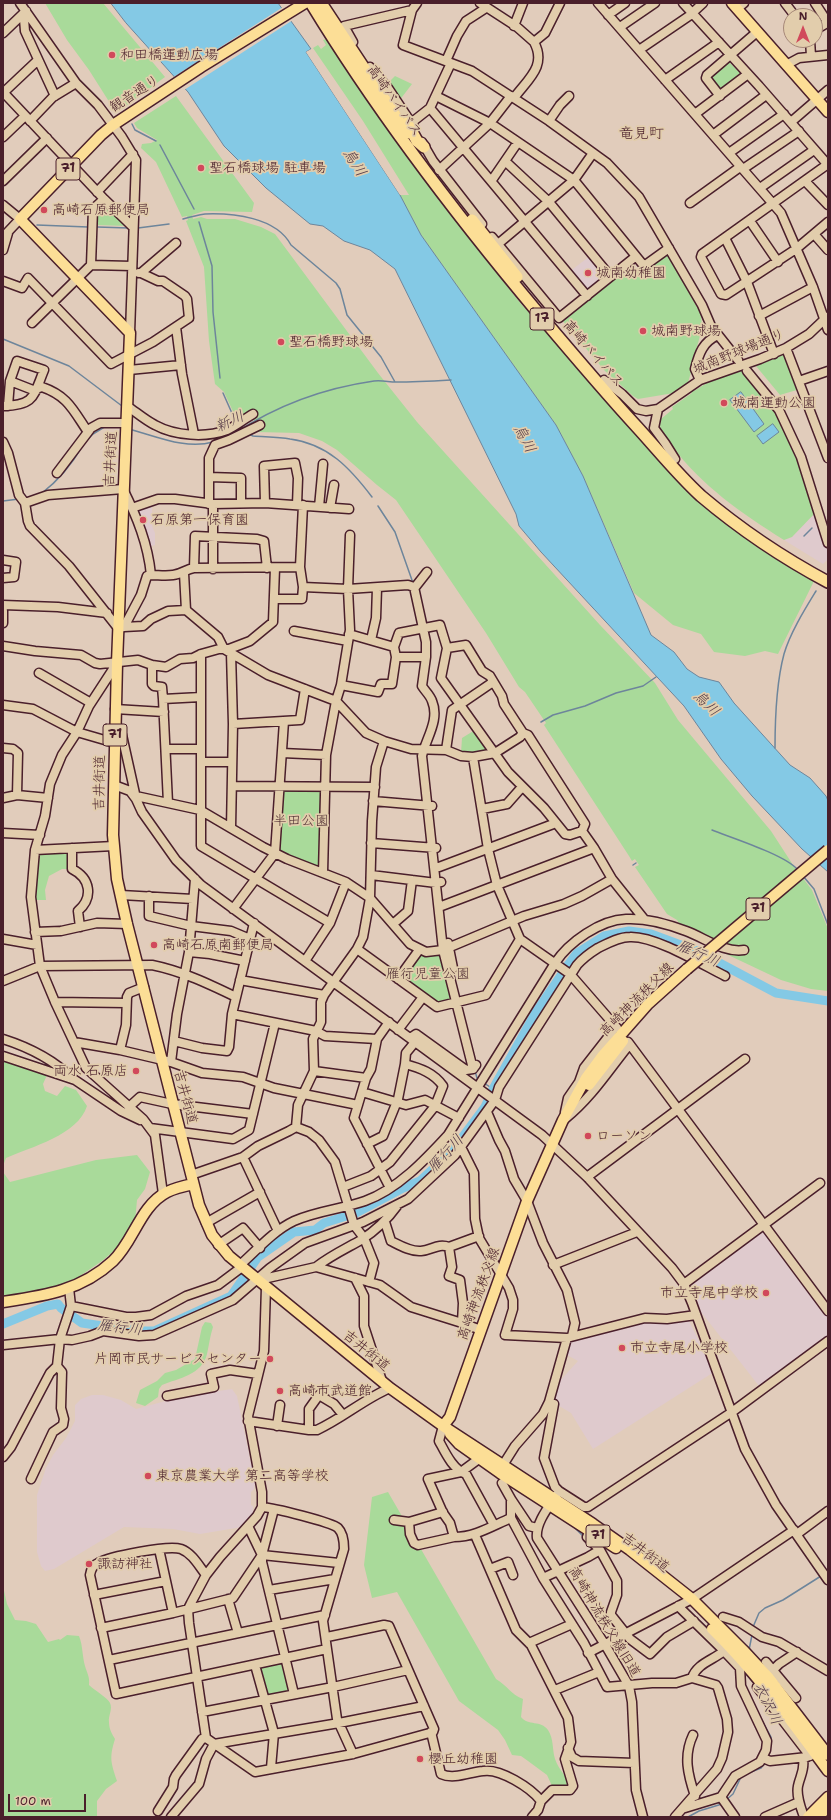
<!DOCTYPE html>
<meta charset="utf-8">
<style>
body{margin:0}
#map{position:relative;width:831px;height:1820px;overflow:hidden;background:#e1ccbb;font-family:"Shantell Sans",sans-serif}
canvas{display:block}
.frame{position:absolute;inset:0;border:4px solid #4a1f2b;pointer-events:none}
.north{position:absolute;left:783px;top:8px;width:40px;height:40px;box-sizing:border-box;background:#e2cdac;border:1px solid #a58778;border-radius:50%;rotate:0deg;font-size:11px;font-weight:700;line-height:16px;text-align:center;color:#4a1f2b}
.north::after{content:'';display:block;margin:auto;width:14px;height:18px;background:#d1495b;clip-path:polygon(50% 0,100% 100%,50% 72%,0 100%)}
.scale{position:absolute;left:8px;top:1794px;width:78px;height:18px;box-sizing:border-box;border:2px solid #4a1f2b;border-top:0;padding-left:5px;font-size:12px;line-height:14px;white-space:nowrap;color:#4a1f2b;-webkit-text-stroke:3px #e2cdac;paint-order:stroke}
</style>
<div id="map">
<canvas width="831" height="1820"></canvas>
<div class="frame"></div>
<div class="north">N</div>
<div class="scale">100 m</div>
</div>
<script>
const ctx = document.querySelector('canvas').getContext('2d');
ctx.lineJoin = 'round';
function fillPath(path, color) { ctx.fillStyle = color; ctx.fill(path, 'evenodd'); }
function trace(path, color, width, dash) { ctx.strokeStyle = color; ctx.lineWidth = width; ctx.lineCap = dash ? 'butt' : 'round'; ctx.setLineDash(dash || []); ctx.stroke(path); }
function drawText(font, color, halo, rows, align = 'center') {
  ctx.font = font + ' "Shantell Sans","Klee One",sans-serif'; ctx.lineWidth = 3.5; ctx.setLineDash([]); ctx.textBaseline = 'middle'; ctx.strokeStyle = halo; ctx.fillStyle = color; for (const [text, x, y, turn = 0] of rows) {
    ctx.save(); ctx.translate(x, y); ctx.rotate((+turn || 0) * Math.PI / 180); ctx.textAlign = isNaN(turn) ? turn : align; if (halo) ctx.strokeText(text, 0, 0); ctx.fillText(text, 0, 0); ctx.restore();
  }
}
fillPath(new Path2D(`
 M590,256L607,275L588,292L569,272Z
 M147,503L152,508V526L155,533V545L148,547L135,508Z
 M816,512L828,552V559L823,564L784,540L792,537Z
 M764,1229L828,1315V1335L759,1386L701,1312L691,1281Z
 M644,1321L663,1323L689,1321L714,1372L593,1449L571,1413L554,1403L558,1383L578,1361L567,1355L570,1342L584,1336Z
 M232,1389L237,1396L255,1483L254,1489L251,1492V1505L253,1506V1513L242,1527L200,1534L173,1529L124,1527L54,1569L45,1571L41,1566L37,1552V1495L46,1468L53,1455L66,1438L75,1421V1405L81,1399L92,1395H103L121,1400L136,1409L184,1396Z`), '#dfcacd');
fillPath(new Path2D(`
 M45,3H103L165,77L119,111L108,100L89,70L67,40Z
 M326,39L376,113L502,274L506,285L526,310L512,288L715,512L815,579L778,654L765,651L745,656L714,652L701,634L673,625L634,593L583,476L556,425L421,235L400,195H409L363,121L313,48L318,45L321,49L326,45L323,40Z
 M729,62L744,77L721,94L709,77Z
 M395,76L412,84L399,101L387,84Z
 M176,96L254,203L252,212L204,211L192,215L193,219L201,217L207,219H235L261,227L275,234L378,373L417,422L600,625L655,683L678,720L771,831L795,868L812,890L828,929V991L811,989L781,980L686,935L677,920L667,914L635,867L639,865L635,859L632,861L629,856L544,725L546,723L525,692L519,687L486,633L396,500L377,485L337,450L322,441L299,433L256,432L254,430L258,427L250,414L237,420L224,392L215,384L209,341L204,267L186,221L188,220L187,216L182,217L156,162L141,148L142,144L151,143L157,140L137,128L134,123Z
 M104,203L127,226L96,225V211Z
 M668,253L673,259L701,315C704,333 695,350 690,368L691,372L688,383L694,391L710,381L742,371L775,409L798,459L816,512L792,537L784,540C741,513 702,486 672,446C666,437 657,430 661,419L673,409L672,407L692,393L686,385L674,393L638,399L633,396L605,371L562,320L616,277L632,272L644,271V269Z
 M785,354L800,389L780,395L756,366Z
 M475,730L490,751L481,753H461L462,738Z
 M284,789L323,790L321,867L317,868L278,851L282,791Z
 M69,852L70,869H62L49,876L45,890L46,900H35L38,854Z
 M419,954H441L452,1001L439,1004L403,979Z
 M3,1059L47,1075L43,1084L45,1091L57,1096L65,1086L76,1090L87,1106C78,1135 31,1147 6,1158L3,1166Z
 M137,1155L150,1172L145,1189L137,1200L135,1222L115,1250L102,1261L68,1284L49,1291L3,1297V1172L10,1182L96,1160Z
 M205,1322L211,1323L213,1327C210,1336 209,1345 207,1354C202,1375 179,1378 162,1385L159,1389L158,1397L145,1406L136,1403L140,1390L157,1381L165,1373L176,1370L195,1359L202,1327Z
 M388,1492L496,1679C508,1686 510,1694 523,1699L521,1717C528,1726 541,1720 548,1730C554,1739 552,1749 555,1759C559,1770 566,1776 571,1785L563,1787L552,1786L547,1775L528,1761L521,1756L512,1755L505,1740L498,1730L459,1701L397,1592L372,1598L364,1565L372,1497Z
 M3,1586L7,1604L15,1620L26,1621L36,1624L48,1642L59,1639L60,1640L67,1635L79,1636C83,1646 82,1655 85,1666C87,1673 90,1677 89,1685C94,1690 108,1698 110,1703C113,1709 108,1716 109,1722C109,1729 112,1734 115,1739C109,1758 111,1763 117,1781L106,1789L97,1801V1817H3Z
 M282,1661L290,1692L266,1696L260,1666Z`), '#a9da9a');
const water = new Path2D(`
 M111,3H278L311,49L306,52L400,195L421,235L556,425L583,476L651,635L674,652L687,669L699,677L719,682L734,703L790,765L810,778L826,796L828,801V872L802,849L752,796L721,759L684,706L541,552L519,526L516,514L395,269L370,250L344,241L323,226L310,224L266,188L224,146L188,92L126,23Z
 M741,392L764,424L754,432L730,400Z
 M773,424L779,432L763,444L757,436Z`);
fillPath(water, '#84c9e5');
trace(water, '#6d859b', 1);
fillPath(new Path2D(`
 M283,7L293,20L184,90L172,78Z
 M313,48V50L309,52L403,195H400L306,52Z`), '#e1ccbb');
trace(new Path2D(`
 M132,124L135,130L156,141
 M160,145L194,209
 M183,219C190,217 198,215 205,214C233,213 276,217 291,245L336,283L340,289L347,315L381,357L395,382
 M199,222L212,266L213,312L220,378
 M37,225L88,227
 M97,227L129,228
 M138,228L169,224
 M3,339L69,366L122,406
 M223,393L235,420
 M129,429C156,436 186,450 213,442
 M235,433C276,406 325,388 374,381C382,380 389,382 396,382C414,382 433,381 451,380
 M249,434L253,436C265,437 278,437 290,439C328,444 350,468 372,497
 M214,437L230,436
 M202,438H210
 M88,439L93,434L106,426
 M42,493C59,480 72,464 83,445
 M3,501L19,499
 M378,506L395,532L413,583
 M804,536L812,528
 M541,722L553,715L585,706L616,693L643,686L656,677
 M775,748C775,717 776,684 784,654C790,633 805,609 816,591
 M712,830C732,838 786,855 798,870
 M633,865L636,863
 M803,876L814,889L828,925
 M475,1071L477,1078L480,1080
 M484,1083L493,1089
 M570,1523L584,1537
 M753,1627L759,1613L765,1608L783,1600L821,1576
 M749,1650L752,1635
 M759,1715L771,1737V1741
 M768,1757L770,1745
 M751,1772L761,1768L766,1762
 M726,1800L733,1794L741,1777
 M688,1817L699,1811L722,1804`), '#6d859b', 1.5);
trace(new Path2D(`
 M3,1324L47,1306L58,1304L61,1308L82,1323L138,1331H154L231,1296L258,1257L294,1232L315,1230L324,1223L356,1213L403,1188L420,1181L453,1150L485,1107L493,1089L536,1012L568,965L577,953L604,936L629,931L651,934L697,951L776,993L828,1001`), '#84c9e5', 9);
const minor = new Path2D(`
 M20,3L76,83L98,105L122,137L136,160L130,333
 M417,3L412,10L403,45L472,71L549,121L607,163L639,197L702,305L711,326L738,360
 M480,3L517,27L534,42
 M598,3L781,213L813,287L828,330
 M683,3L759,86L828,165
 M785,3L795,16
 M815,3L828,23
 M737,9L744,3
 M26,11L24,19L25,31L55,96
 M608,15L625,3
 M514,26L523,3
 M620,27L655,3
 M815,30L827,23
 M3,33L26,11
 M810,40L811,56
 M353,42L344,26L412,10
 M639,50L689,16L703,3
 M446,61L457,36L466,21L486,8
 M786,65L799,58L828,55
 M370,67L388,88L414,127
 M665,80L719,42
 M3,92L104,199L133,227
 M3,93L38,60
 M436,96L490,123L574,180L644,266L669,248
 M720,96L706,78L707,75L757,32
 M514,98C528,79 547,66 534,42L545,33L560,3
 M430,108L587,296
 M695,114L748,74
 M30,121L53,97L76,83
 M549,121L560,105L569,96
 M791,122L828,90
 M411,123L430,108L451,63
 M713,135L766,95
 M3,137L25,116
 M422,142L433,161L482,224
 M729,153L784,114
 M505,161L549,202L610,276
 M828,164L702,254L701,257L721,294L726,295L796,249L828,222
 M743,169L799,131
 M439,170L490,123L511,96
 M492,180L518,142
 M3,181L47,138
 M805,181L828,205
 M760,188L814,150
 M97,192L133,154
 M690,203L740,167
 M3,205L20,219L3,237
 M750,221L778,262
 M814,234L828,250
 M492,237L559,318L635,257
 M725,238L747,282L774,354
 M498,244L574,180L593,153
 M3,250L8,233
 M91,265L93,209L104,199
 M139,273H141L176,243
 M3,281L22,288L28,278L111,364L153,342L189,318L187,299L185,296L163,281H158L141,273
 M759,316L813,287
 M32,323L91,265L132,266
 M176,327L182,374L194,434
 M786,348L828,458
 M129,370L181,365
 M747,371L779,410L801,457L828,543
 M604,380L622,394L637,409L646,411L658,409L700,380L760,359L786,348L809,334L827,317
 M700,380L695,369C699,353 703,342 718,335
 M10,381L33,390L42,387C68,396 73,410 88,432
 M799,381L828,371
 M3,406C35,405 33,397 44,370L17,361L10,381L8,406
 M127,406C136,412 145,420 155,425C175,436 206,438 227,430C236,426 244,419 253,414
 M658,409L654,428L665,443L675,459
 M3,442L8,453L19,495L25,503L28,521L30,526L69,566L118,628L124,627L141,595L147,576L151,575C148,544 137,517 123,489L48,495L25,503
 M57,473L91,428L100,423H127
 M209,477L241,478V503
 M265,503L264,466L295,463L298,478L297,505
 M209,504V458L215,445L229,440L260,425
 M213,504V569
 M303,505L300,567L303,587L348,589L408,585L414,587L426,642V657L422,686C425,691 430,695 432,701C440,720 426,738 422,756L443,950L473,1069
 M319,507L323,464
 M132,508L158,499H175L213,504L265,503L349,509
 M330,508L334,485
 M3,560L16,562L14,577L3,578
 M194,568L195,536L257,539L264,541L267,568
 M184,573L186,610L218,637L224,649L268,675L336,701L366,733L384,741L411,749L446,750L461,756L473,757L495,753L520,737L523,733
 M151,575C158,575 166,576 173,575C182,574 186,569 194,568L300,567
 M414,587L416,586L427,572
 M274,599H302L303,587
 M3,605L58,607L107,613
 M3,611V623
 M124,627L143,626L151,619L168,611L186,610
 M294,631L348,641
 M349,634L394,647L399,633L440,625L447,648L441,678L508,772L544,808L565,834L570,835L582,831L585,824L528,735L523,733L504,704L502,696L490,676L482,671L466,645L447,648
 M371,640L376,618L377,588
 M3,646L35,651L81,655L95,663L100,664L138,660L152,665L166,667L180,659L193,658L201,654L219,649H229L250,641L273,622L275,568
 M231,653L233,724L231,828
 M201,654V846L330,923
 M396,657H426
 M117,663L89,706L77,732L62,755L50,784L45,816L35,850L31,897L40,966L55,1002L86,1068L143,1119L155,1135L163,1194
 M152,665V684L154,686L162,687L163,699
 M39,673L91,703
 M341,685L378,692L381,684H392L396,657L394,647
 M3,705L33,709L77,732L115,743
 M115,709L164,712
 M116,724L122,735L136,798
 M233,724L300,720L305,689
 M3,748L13,749L18,753L17,795
 M166,749H201
 M446,750L452,710L493,682
 M282,753L326,755
 M473,757L488,849L497,885L520,939L570,974L617,1028
 M201,762H232
 M114,785L130,791L136,799L142,812L176,860L201,885L542,1135L587,1177L672,1268L684,1284L692,1303L745,1449L776,1505L828,1580
 M232,786L375,787
 M136,796L200,810L263,847L287,859L346,882L370,898L410,944L426,952L443,950L524,916L564,904L582,896L612,879
 M3,798L17,795L48,798
 M373,801L432,806
 M168,803L163,699L201,697
 M482,809L507,804L522,787
 M582,831L594,848L612,879L644,919
 M3,833L40,835
 M371,843L436,848
 M72,848V869C90,878 94,897 78,911L80,927
 M35,850L114,846
 M434,867H439L556,823
 M323,873L326,755L336,701L341,685L350,630L348,589L350,535
 M371,875L436,883L441,882
 M121,895L193,899
 M149,896V916L191,926L231,931L250,939
 M439,907L594,848
 M233,909L275,853L284,721
 M393,924L408,911L412,880
 M35,932L61,931L97,923L127,924
 M3,939L37,945
 M448,943L453,968
 M357,949L437,1007L486,995L520,939
 M189,952L210,954L245,961
 M305,961L330,923L346,882
 M398,979L419,950
 M240,980L324,995
 M3,981L40,966L152,965C182,971 209,984 236,997
 M55,1002L126,1003
 M232,1014L316,1031L325,1036L377,1039
 M389,1022L377,1039L371,1069L366,1078L354,1118L390,1188
 M398,1030L423,997
 M410,1038L416,1034L466,1070L473,1069L476,1065
 M3,1039C28,1047 54,1060 73,1079
 M174,1041L202,1048L227,1051L229,1047L232,1014L254,923
 M74,1042L120,1050L171,1062L202,1073L243,1077L274,1088L358,1105
 M628,1042L828,1311
 M120,1050L126,1025L127,997L129,993L144,987
 M3,1056L75,1080L121,1111L140,1120
 M171,1062L177,1014L189,952L195,879
 M405,1064L406,1053L415,1042
 M314,1071L366,1078
 M362,1092L406,1105L425,1100L459,1118
 M129,1107L140,1097L172,1104L253,1114
 M487,1112L499,1140L505,1151L514,1179L527,1201L543,1243L567,1290L575,1323L572,1336
 M565,1112L568,1098L579,1082L584,1068L616,1027
 M565,1119C592,1097 608,1071 629,1045
 M296,1127L298,1105L314,1071L313,1039L321,1022V1002L324,995L357,949L363,937L370,898L372,821L376,767L384,741
 M150,1128L233,1139L249,1130L275,1023
 M461,1147L474,1173L475,1219L479,1238L509,1288L513,1300V1309L505,1335L567,1338L645,1318L667,1319L696,1315
 M243,1157L278,1231
 M191,1175L243,1157L258,1146L289,1131L296,1127L309,1132L319,1140L335,1162L354,1225L364,1238L374,1263L369,1282
 M587,1177L745,1059
 M343,1187L371,1176L390,1162L435,1106L443,1086C434,1073 420,1068 405,1064L398,1099L383,1136L367,1144
 M385,1222L391,1241C399,1245 411,1252 421,1251C432,1250 438,1243 449,1247L479,1236
 M206,1223L260,1192
 M218,1245L243,1228L260,1248
 M449,1247L452,1267L449,1276L460,1280L463,1303L462,1323
 M240,1265C257,1250 273,1231 294,1221C316,1211 342,1209 365,1201C398,1189 425,1160 448,1135L555,963C569,942 600,920 626,919C646,918 668,924 686,931C705,938 724,953 744,950
 M553,1265L637,1232
 M316,1267C330,1256 345,1249 361,1240C375,1231 387,1220 397,1206
 M355,1278L364,1296V1326L382,1381
 M259,1280L316,1267L380,1285L411,1307L462,1323L481,1330
 M684,1284L820,1183
 M266,1287L264,1351L248,1416L262,1492V1507L257,1516L220,1557L206,1575L191,1603L188,1609L189,1623L206,1738L255,1772L353,1754L433,1732L434,1729L389,1626L384,1625L327,1637
 M71,1306L126,1317H136L151,1315L186,1296L218,1285L242,1267
 M3,1345L60,1339L72,1340L90,1336L103,1331L139,1336L154,1335L233,1300L270,1268L305,1243L363,1222L408,1199L455,1155L495,1100L499,1087L577,965C583,958 590,953 598,948C608,943 619,937 630,937C656,936 701,964 725,976
 M167,1396L214,1387L211,1374L230,1370L258,1374
 M554,1404L544,1458L555,1487L559,1491
 M248,1421L309,1430H317C343,1418 364,1399 390,1388
 M277,1426L280,1405
 M443,1426L439,1441C445,1452 453,1470 466,1474L494,1525
 M309,1430V1409L319,1395L334,1404L343,1415
 M3,1457L11,1447L50,1373L57,1366L60,1339L71,1306L69,1288
 M480,1458L461,1472L428,1479L443,1513L450,1523L454,1537C475,1537 492,1526 511,1518L543,1578L584,1643L607,1687L652,1683H676L692,1678L716,1685L718,1688L727,1719L728,1732L722,1758L717,1769L675,1817
 M503,1465L515,1446L543,1414L549,1402L567,1338
 M31,1479L53,1432L63,1425L64,1419L61,1408L62,1372L57,1366
 M502,1483L511,1499
 M262,1507C274,1508 331,1522 338,1528C343,1533 344,1542 344,1549L323,1621L337,1719L353,1754
 M511,1518V1499L529,1526L537,1528
 M394,1520L409,1522L443,1512
 M409,1522L410,1534L414,1543L418,1545L454,1537
 M248,1526L262,1555V1562L294,1694
 M590,1530L587,1537L600,1550L617,1581V1595L611,1612V1615L630,1639L650,1654L667,1637L694,1621
 M797,1534L828,1511
 M475,1535L516,1630L531,1645L568,1718L571,1742L565,1759L573,1786L570,1790H552L541,1801
 M159,1549L173,1613
 M262,1555L339,1563
 M490,1569L508,1562L513,1575
 M206,1575C199,1566 192,1553 181,1549C168,1545 110,1556 98,1563C93,1565 91,1569 90,1575L116,1694L327,1649
 M543,1578L588,1557L600,1550
 M269,1590L335,1579
 M94,1595L166,1581
 M228,1599L238,1633
 M678,1606L721,1648L740,1668L741,1686L767,1741L766,1750L760,1762L735,1776L721,1797L685,1808
 M723,1617L739,1622L762,1637L779,1642L828,1671
 M101,1628L173,1613L233,1598L262,1555L274,1509
 M529,1643L572,1624
 M588,1653L692,1599L794,1530
 M109,1660L325,1615
 M766,1662L796,1698
 M255,1665L274,1733L271,1768
 M773,1670L779,1664L797,1652
 M692,1678C697,1663 714,1660 725,1650
 M757,1687L810,1756
 M555,1690L599,1672
 M202,1712L333,1687L408,1670
 M431,1732L441,1774C454,1780 470,1772 483,1771C500,1768 531,1788 541,1801L538,1810L532,1817
 M693,1735C683,1756 688,1775 695,1796
 M568,1748L572,1757L579,1761L634,1763
 M763,1758L770,1761L807,1757
 M803,1759C805,1770 800,1776 798,1786C796,1796 801,1808 804,1817
 M721,1797L735,1817
 M158,1811L173,1787L174,1779L176,1775L202,1739L206,1738
 M171,1817L199,1784L206,1759L214,1744L339,1723L424,1706
 M643,1817L636,1790L632,1702L629,1686L607,1648L537,1538C535,1522 551,1504 559,1491L584,1507H588L732,1412L828,1341
 M765,1817L799,1802`);
const major = new Path2D(`
 M305,3L201,67L113,125L101,135L20,219L130,333L117,663L113,835L117,879L127,924L199,1205L212,1235L229,1256L390,1388L443,1426L593,1524L630,1550L692,1599L743,1650L769,1678L828,1755
 M732,3L828,112
 M589,1085L623,1041
 M3,1302C43,1296 81,1291 113,1261C134,1241 140,1206 167,1192C175,1188 184,1186 193,1184
 M443,1426L450,1417L527,1201L563,1120L586,1078L603,1055L648,1004L687,969
 M450,1434L459,1444L500,1473L616,1548
 M712,1629C756,1672 791,1721 828,1771
 M808,1817L828,1797
 M818,1817L828,1807`);
const highway = new Path2D(`
 M311,3C378,113 456,215 539,314C571,352 603,390 637,427C658,450 678,475 701,496C740,529 783,558 828,582
 M321,3L407,133
 M407,123L417,141L424,147
 M472,220L517,277`);
trace(minor, '#4a1f2b', 11);
trace(major, '#4a1f2b', 13);
trace(highway, '#4a1f2b', 14);
trace(minor, '#e2cdac', 8);
trace(major, '#fcde96', 10);
trace(highway, '#fcde96', 11);
const majorBridge = new Path2D(`
 M687,969L828,850`);
trace(majorBridge, '#4a1f2b', 13, []);
trace(majorBridge, '#fcde96', 10);
for (const [x, y, r, color] of [
 [112,55,4,"#d1495b"],
 [201,168,4,"#d1495b"],
 [44,210,4,"#d1495b"],
 [588,273,4,"#d1495b"],
 [643,331,4,"#d1495b"],
 [281,342,4,"#d1495b"],
 [724,403,4,"#d1495b"],
 [143,520,4,"#d1495b"],
 [154,945,4,"#d1495b"],
 [136,1071,4,"#d1495b"],
 [588,1136,4,"#d1495b"],
 [766,1293,4,"#d1495b"],
 [622,1348,4,"#d1495b"],
 [270,1359,4,"#d1495b"],
 [280,1391,4,"#d1495b"],
 [148,1476,4,"#d1495b"],
 [89,1564,4,"#d1495b"],
 [420,1759,4,"#d1495b"]
]) { const dot = new Path2D(); dot.arc(x, y, r, 0, 2 * Math.PI); ctx.fillStyle = color; ctx.fill(dot); trace(dot, '#e2cdac', 1.5); }
for (const [x, y, w] of [
 [68,169,24],
 [542,319,24],
 [115,735,24],
 [758,909,24],
 [598,1536,24]
]) { const box = new Path2D(); box.roundRect(x - w / 2, y - 11, w, 22, 3); ctx.fillStyle = '#e2cdac'; ctx.fill(box); trace(box, '#4a1f2b', 1); }
drawText('bold 13px', '#4a1f2b', null, [
 ["71",68,169],
 ["17",542,319],
 ["71",115,735],
 ["71",758,909],
 ["71",598,1536]
]);
drawText('14px', '#4a1f2b', '#e2cdac', [
 ["和田橋運動広場",120,55],
 ["聖石橋球場 駐車場",209,168],
 ["高崎石原郵便局",52,210],
 ["城南幼稚園",596,273],
 ["城南野球場",651,331],
 ["聖石橋野球場",289,342],
 ["城南運動公園",732,403],
 ["石原第一保育園",151,520],
 ["高崎石原南郵便局",162,945],
 ["両水 石原店",128,1071,"right"],
 ["ローソン",596,1136],
 ["市立寺尾中学校",758,1293,"right"],
 ["市立寺尾小学校",630,1348],
 ["片岡市民サービスセンター",262,1359,"right"],
 ["高崎市武道館",288,1391],
 ["東京農業大学 第二高等学校",156,1476],
 ["諏訪神社",97,1564],
 ["櫻丘幼稚園",428,1759]
], 'left');
drawText('14px', '#4a1f2b', '#e2cdac', [
 ["観音通り",135,94,-33],
 ["高崎バイパス",394,101,55],
 ["城南野球場通り",739,352,-22],
 ["高崎バイパス",593,354,49],
 ["吉井街道",111,459,-87],
 ["吉井街道",100,783,-89],
 ["高崎神流秩父線",637,1000,-45],
 ["吉井街道",185,1097,75],
 ["高崎神流秩父線",479,1294,-70],
 ["吉井街道",366,1351,39],
 ["吉井街道",645,1553,37],
 ["高崎神流秩父線旧道",604,1622,59]
]);
drawText('14px', '#543236', '#e2cdac', [
 ["半田公園",301,821],
 ["雁行児童公園",428,974]
]);
drawText('15px', '#4a1f2b', '#e2cdac', [
 ["竜見町",641,134]
]);
drawText('italic 15px', '#533847', '#e2cdac', [
 ["烏川",354,163,58],
 ["新川",230,422,-25],
 ["烏川",524,439,62],
 ["烏川",706,704,44],
 ["雁行川",698,954,24],
 ["雁行川",446,1154,-47],
 ["雁行川",120,1328,7],
 ["衣沢川",767,1704,64]
]);
</script>
